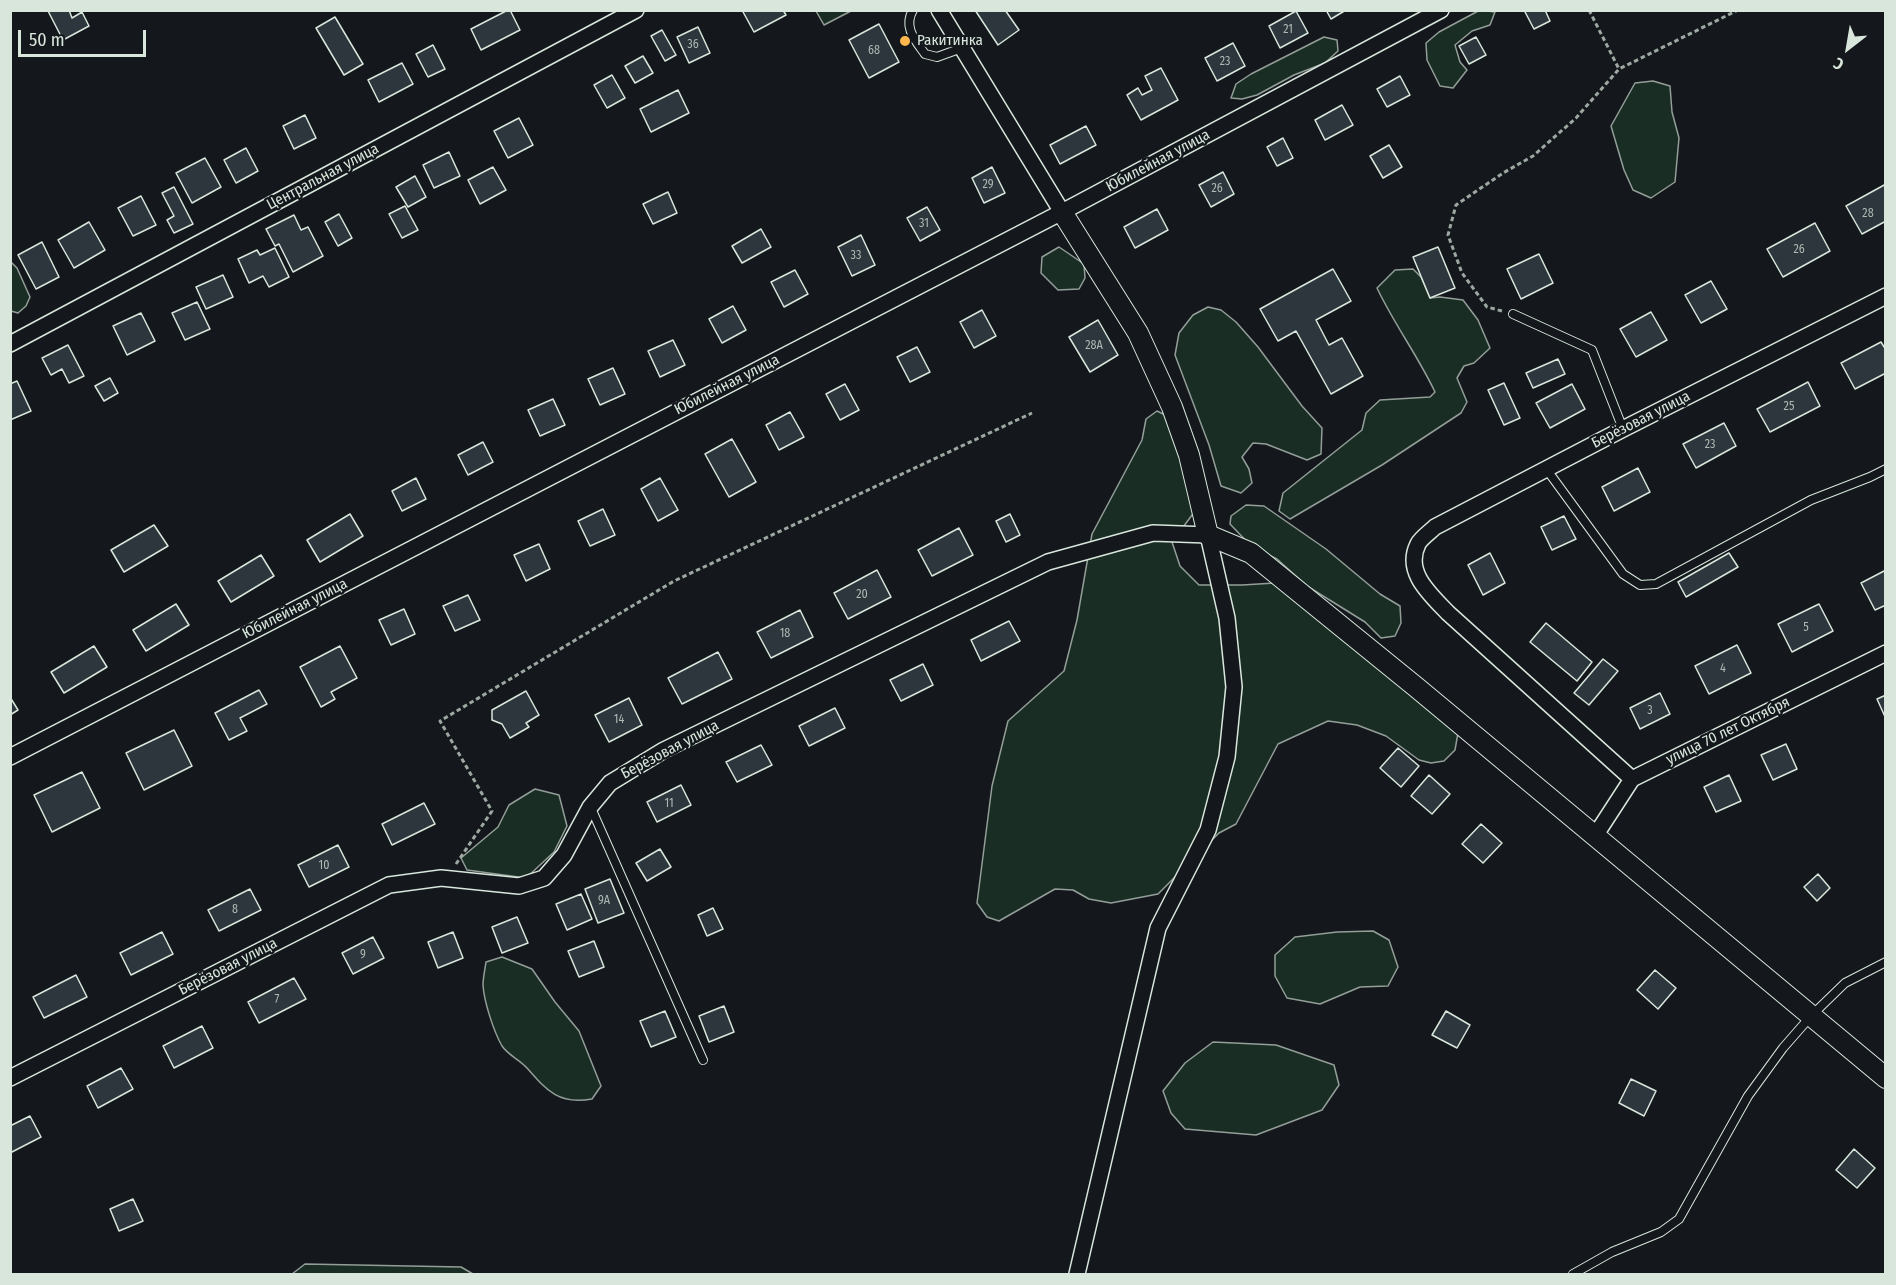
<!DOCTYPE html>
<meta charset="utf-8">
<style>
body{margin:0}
#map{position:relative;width:1896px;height:1285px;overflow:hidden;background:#14181c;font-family:"Fira Sans Condensed",sans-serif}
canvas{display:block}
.frame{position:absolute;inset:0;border:12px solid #d8e6dc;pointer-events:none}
.north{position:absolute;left:1818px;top:18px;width:60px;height:60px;-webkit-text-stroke:4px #14181c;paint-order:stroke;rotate:211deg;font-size:16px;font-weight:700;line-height:24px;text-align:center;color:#d8e6dc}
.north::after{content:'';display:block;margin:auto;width:21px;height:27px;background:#d8e6dc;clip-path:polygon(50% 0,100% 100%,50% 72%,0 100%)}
.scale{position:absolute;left:18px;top:30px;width:128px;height:27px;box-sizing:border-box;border:3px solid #d8e6dc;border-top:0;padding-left:8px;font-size:18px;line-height:21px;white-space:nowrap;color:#d8e6dc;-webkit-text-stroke:4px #14181c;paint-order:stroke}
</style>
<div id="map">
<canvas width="1896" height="1285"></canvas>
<div class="frame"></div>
<div class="north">С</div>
<div class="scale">50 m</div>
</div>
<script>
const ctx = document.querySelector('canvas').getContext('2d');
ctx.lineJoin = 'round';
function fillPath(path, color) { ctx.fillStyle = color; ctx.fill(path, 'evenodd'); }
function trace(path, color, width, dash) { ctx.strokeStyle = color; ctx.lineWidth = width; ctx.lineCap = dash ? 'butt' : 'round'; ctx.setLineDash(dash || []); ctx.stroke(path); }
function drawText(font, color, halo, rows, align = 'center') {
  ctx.font = font + ' "Fira Sans Condensed",sans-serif'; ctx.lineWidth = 4.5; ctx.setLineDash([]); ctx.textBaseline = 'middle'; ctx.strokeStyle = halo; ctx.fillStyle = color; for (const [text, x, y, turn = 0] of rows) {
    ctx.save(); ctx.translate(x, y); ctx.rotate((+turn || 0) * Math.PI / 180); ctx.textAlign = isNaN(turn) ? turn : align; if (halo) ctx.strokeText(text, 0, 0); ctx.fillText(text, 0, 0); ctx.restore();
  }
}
const green = new Path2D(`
 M1480,10L1495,12L1490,25L1472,31L1455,45L1460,62L1467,70L1453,88L1440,86L1427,60L1426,43L1439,32Z
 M816,11H851L824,25Z
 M1324,37L1337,40L1338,51L1325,63L1294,75L1257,95L1242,99L1231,98L1236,84L1251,74Z
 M1653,81L1670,86L1672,112L1679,138L1675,182L1651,198L1633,190L1624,170L1611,126L1635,83Z
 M1059,247L1084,264L1085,278L1079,289L1058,290L1041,273L1042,257Z
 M10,261L17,268L30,297L26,306L18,313L11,311Z
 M1413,269L1421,277L1430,298L1440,297L1463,300L1478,320L1490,348L1474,363L1464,366L1457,378L1467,402L1461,413L1382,465L1290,519L1279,511L1283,493L1362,430L1366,413L1380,400L1430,397L1435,392C1418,356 1394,324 1377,288L1395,270Z
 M1208,307L1221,310L1236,322L1258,347L1302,406L1322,428L1321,454L1307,460L1266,444L1253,443L1242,457L1249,469L1252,483L1241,493L1221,486L1209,445L1175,355L1179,333L1193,315Z
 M1157,411L1169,417L1198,507L1172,542L1180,566L1199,585H1242L1275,583L1458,733L1455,750L1444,761L1431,763L1419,760L1386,736L1357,725L1328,721L1278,744L1236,824L1219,833L1158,894L1111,903L1089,899L1073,890L1055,889L999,921L987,917L977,903L992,786L1008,721L1064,671L1077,620L1092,534L1142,440L1146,419Z
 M1246,505L1264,506L1326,549L1380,594L1400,606L1401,623L1395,636L1381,638L1365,622L1307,586L1277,559L1252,547L1230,524L1231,516Z
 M535,789L559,795L567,826L554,852L526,878L467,870L461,858L498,827L509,805Z
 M1373,931L1389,940L1398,967L1388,986L1360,987L1320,1004L1287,998L1275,976V955L1295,937L1337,932Z
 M502,957L532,969L555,1002L579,1031L601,1086L592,1099C559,1105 547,1091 527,1068C520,1060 508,1055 502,1046C494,1032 484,1002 483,985C483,978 485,969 486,962Z
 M1213,1042L1276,1045L1334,1065L1339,1085L1322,1110L1256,1135L1185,1129L1171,1113L1163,1091L1185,1063Z
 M305,1264L461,1267L473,1274H292Z`);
fillPath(green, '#1a2d24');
trace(green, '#939e99', 1.5);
const building = new Path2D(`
 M50,10H69L72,18L82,12L89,26L63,40L48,11Z
 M508,10H510L520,30L481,50L471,29Z
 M742,10H783L786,15L754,32Z
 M975,10H1005L1019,30L998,45Z
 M1326,10H1346L1331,19Z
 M1524,10H1545L1550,21L1534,29Z
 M1296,11L1308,33L1280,48L1269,26Z
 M335,17L363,64L344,75L316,28Z
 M879,24L899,62L869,78L849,40Z
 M698,27L710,53L689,63L677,37Z
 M662,30L676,55L665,61L651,36Z
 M1476,37L1486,55L1469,64L1459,46Z
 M1233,43L1245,66L1217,81L1205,58Z
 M433,45L445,69L428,77L416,54Z
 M643,56L653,73L635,83L625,66Z
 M402,63L413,84L379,102L368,80Z
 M1161,68L1178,100L1141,120L1127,95L1138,88L1142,95L1152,90L1145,76Z
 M612,75L625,98L607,108L594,85Z
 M1400,76L1410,95L1387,107L1377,89Z
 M678,90L689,113L651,132L640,109Z
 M1342,105L1353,125L1325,140L1315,120Z
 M305,115L316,138L294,149L283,126Z
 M519,118L533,145L508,158L494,131Z
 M1086,126L1096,145L1060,164L1050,145Z
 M1283,138L1293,158L1277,166L1267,147Z
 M1389,145L1402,167L1383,178L1370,156Z
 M246,148L258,171L236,183L224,160Z
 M449,152L460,176L434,188L423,165Z
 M205,158L221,187L192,203L176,173Z
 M493,167L506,190L480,204L468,180Z
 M992,167L1005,193L984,203L972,178Z
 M1223,172L1234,194L1211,207L1199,185Z
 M415,176L426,197L408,207L396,187Z
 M1886,184V221L1862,234L1846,206Z
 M174,187L193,224L174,233L167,220L174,216L162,193Z
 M668,192L677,213L653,224L643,204Z
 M141,196L156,225L133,236L118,208Z
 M405,206L418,230L402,238L389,214Z
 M927,207L940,230L920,241L907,218Z
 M1157,209L1168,230L1135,248L1124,227Z
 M339,214L352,238L338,246L325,222Z
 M294,215L301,230L308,227L323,256L293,272L279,244L275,246L266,229Z
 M89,222L105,250L74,268L58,240Z
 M1815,223L1830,251L1783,277L1767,249Z
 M761,229L771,247L742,263L732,246Z
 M861,235L875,265L852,276L838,247Z
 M42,242L59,277L36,289L18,255Z
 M1438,247L1455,288L1430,298L1413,257Z
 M275,248L289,277L269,287L263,276L249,283L238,259L257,250L260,255Z
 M1539,254L1553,283L1521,299L1507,269Z
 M1333,269L1351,301L1316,320L1329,345L1342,338L1363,376L1331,394L1296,331L1278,341L1260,309Z
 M795,270L808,294L784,307L771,282Z
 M223,275L233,297L206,309L196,287Z
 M1711,281L1727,309L1701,323L1685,295Z
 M197,302L210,329L185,340L172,313Z
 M733,306L746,330L722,343L709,319Z
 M982,310L996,336L974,348L960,322Z
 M1651,312L1667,340L1636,357L1620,329Z
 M141,313L155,341L127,355L113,326Z
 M1098,320L1118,355L1090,372L1069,337Z
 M673,340L685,365L660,377L648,351Z
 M1881,342L1886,350V373L1855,389L1841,363Z
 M68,345L84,376L69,383L62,369L51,375L42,358Z
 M917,347L930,372L910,382L897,357Z
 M1558,359L1565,374L1533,388L1526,373Z
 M613,368L625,394L600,405L588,379Z
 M110,378L118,393L104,401L95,386Z
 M17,381L31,411L10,420V384Z
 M1808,382L1820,406L1770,432L1757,409Z
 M1504,383L1520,418L1504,425L1488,390Z
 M845,384L859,410L840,420L826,394Z
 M1572,384L1585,409L1550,428L1536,403Z
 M553,399L565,425L540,436L528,410Z
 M790,412L804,437L779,450L766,425Z
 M1724,423L1736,446L1696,468L1683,444Z
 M732,439L756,482L729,497L705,454Z
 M483,442L493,462L468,475L458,455Z
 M1638,468L1650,492L1614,511L1602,487Z
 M416,478L426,499L402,511L392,491Z
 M660,478L678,510L658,521L641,489Z
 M603,509L615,535L590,546L578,521Z
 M350,514L363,536L320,562L307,540Z
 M1010,514L1020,535L1006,542L996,521Z
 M1564,516L1576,539L1552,550L1541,527Z
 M154,525L168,546L124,572L111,550Z
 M959,528L973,555L932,576L918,550Z
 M539,544L550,569L526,581L514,555Z
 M1490,553L1505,583L1483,595L1468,565Z
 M1729,553L1738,567L1686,597L1678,582Z
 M261,555L274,576L231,602L218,581Z
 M877,570L891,597L848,619L834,593Z
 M1886,570V605L1875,610L1861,583Z
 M468,595L480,620L455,631L443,606Z
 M176,604L189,625L146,651L133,630Z
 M1819,604L1833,631L1792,652L1778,624Z
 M404,609L415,634L391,645L379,620Z
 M800,610L813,637L771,658L757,632Z
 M1009,621L1020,641L981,661L971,640Z
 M1546,623L1592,662L1577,681L1530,642Z
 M1737,645L1751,673L1709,694L1695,666Z
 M94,646L107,667L64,693L51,672Z
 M340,646L357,678L331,692L335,699L321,707L300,667Z
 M718,652L732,679L682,704L668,678Z
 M1603,659L1618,671L1589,705L1574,693Z
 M923,664L933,685L901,701L890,680Z
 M259,690L267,704L240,718L247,731L229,740L215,713Z
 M526,691L539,715L526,723L529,727L510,738L502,724L492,720V710Z
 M1660,693L1670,714L1640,729L1630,708Z
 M1886,695V719L1877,699Z
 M10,697L18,710L10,715Z
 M629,698L642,725L609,742L595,715Z
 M835,708L845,728L809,746L799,726Z
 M174,730L192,766L144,790L126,753Z
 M1786,744L1797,769L1773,780L1761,755Z
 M761,745L772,765L737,782L726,762Z
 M1398,748L1419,766L1401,787L1380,768Z
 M82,772L100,808L52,832L34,795Z
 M1429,775L1450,794L1432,814L1411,796Z
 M1729,775L1741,801L1716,812L1704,787Z
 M681,785L691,805L657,822L647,802Z
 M424,803L435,824L392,845L382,824Z
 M1481,824L1502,843L1483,863L1462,844Z
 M338,845L349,867L309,887L298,865Z
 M660,849L671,867L647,881L636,863Z
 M1818,874L1830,888L1817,901L1804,887Z
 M610,879L624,913L598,923L585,889Z
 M250,889L261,910L219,931L208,910Z
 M581,894L592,919L567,930L556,904Z
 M713,908L723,929L707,936L698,915Z
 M517,917L528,943L502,953L492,927Z
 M162,932L173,954L131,975L120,953Z
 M453,932L463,958L438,968L428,942Z
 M373,937L384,958L353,974L342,953Z
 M594,941L604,967L579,977L568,951Z
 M1655,970L1676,988L1658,1009L1637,990Z
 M76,975L87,997L44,1018L33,997Z
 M294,978L306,999L259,1023L248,1002Z
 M724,1006L734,1032L709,1042L699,1016Z
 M665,1011L676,1037L651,1047L640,1021Z
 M1446,1011L1470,1025L1457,1048L1432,1035Z
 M202,1026L213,1048L174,1068L163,1046Z
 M121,1068L133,1089L98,1108L87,1086Z
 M1631,1079L1656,1091L1644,1116L1619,1103Z
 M30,1116L41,1137L10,1153V1126Z
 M1854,1149L1875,1168L1857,1188L1836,1170Z
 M133,1199L143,1221L119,1231L110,1209Z`);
fillPath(building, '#2c363c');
trace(building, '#d8e6dc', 1.5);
const service = new Path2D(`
 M913,10C903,27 915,40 925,54L937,57L962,48
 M1513,314L1592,350L1623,429
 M1547,470L1623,574L1640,585L1656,584L1811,500L1870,477L1886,469
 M591,808L703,1060
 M1573,1274L1612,1252L1661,1232L1679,1219L1748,1096L1783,1048L1811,1016L1845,983L1886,962`);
const minor = new Path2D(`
 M939,10L1062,212
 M10,344L636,10
 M10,757L1062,212L1441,10
 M1632,779L1448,613C1430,594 1404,572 1418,544C1421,538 1430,532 1435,527L1623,429L1886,296
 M1595,836L1632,779L1886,653
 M10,1078L389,885L441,878L519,886L544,878L564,855L590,807L610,783L664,750L1048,562L1153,533L1208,535L1227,618L1234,687L1227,757L1208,830L1158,928L1077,1274`);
const tertiary = new Path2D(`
 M1062,212L1138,333L1172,407L1189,455L1208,535L1251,553L1416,687L1886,1078`);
trace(service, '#d8e6dc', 10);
trace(minor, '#d8e6dc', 18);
trace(tertiary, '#d8e6dc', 22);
trace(new Path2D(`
 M1589,10L1619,69
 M1502,311L1487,307L1462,273L1448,235L1456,205L1503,173L1533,156L1576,118L1619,69L1738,10
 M456,864L492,811L440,721L674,581L1032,413`), '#9da8a2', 3, [4.5, 3]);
trace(service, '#14181c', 8);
trace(minor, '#14181c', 15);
trace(tertiary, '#14181c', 20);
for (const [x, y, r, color] of [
 [905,41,6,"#ffb74d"]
]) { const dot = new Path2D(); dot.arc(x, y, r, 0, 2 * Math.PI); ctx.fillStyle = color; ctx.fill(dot); trace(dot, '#14181c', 2); }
drawText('12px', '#adbab4', null, [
 ["21",1288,30],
 ["36",693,45],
 ["68",874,51],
 ["23",1225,62],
 ["29",988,185],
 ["26",1217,189],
 ["28",1868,214],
 ["31",924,224],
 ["26",1799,250],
 ["33",856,256],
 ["28А",1094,346],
 ["25",1789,407],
 ["23",1710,445],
 ["20",862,595],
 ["5",1806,628],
 ["18",785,634],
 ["4",1723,669],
 ["3",1650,711],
 ["14",619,720],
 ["11",669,804],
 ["10",324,866],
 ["9А",604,901],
 ["8",235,910],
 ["9",363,955],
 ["7",277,1000]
]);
drawText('15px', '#d8e6dc', '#14181c', [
 ["Ракитинка",917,41]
], 'left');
drawText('15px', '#d8e6dc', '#14181c', [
 ["Юбилейная улица",1158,161,-28],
 ["Центральная улица",323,177,-28],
 ["Юбилейная улица",727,385,-27],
 ["Берёзовая улица",1641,420,-27],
 ["Юбилейная улица",295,609,-27],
 ["улица 70 лет Октября",1728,731,-26],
 ["Берёзовая улица",670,750,-28],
 ["Берёзовая улица",228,967,-27]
]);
</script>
